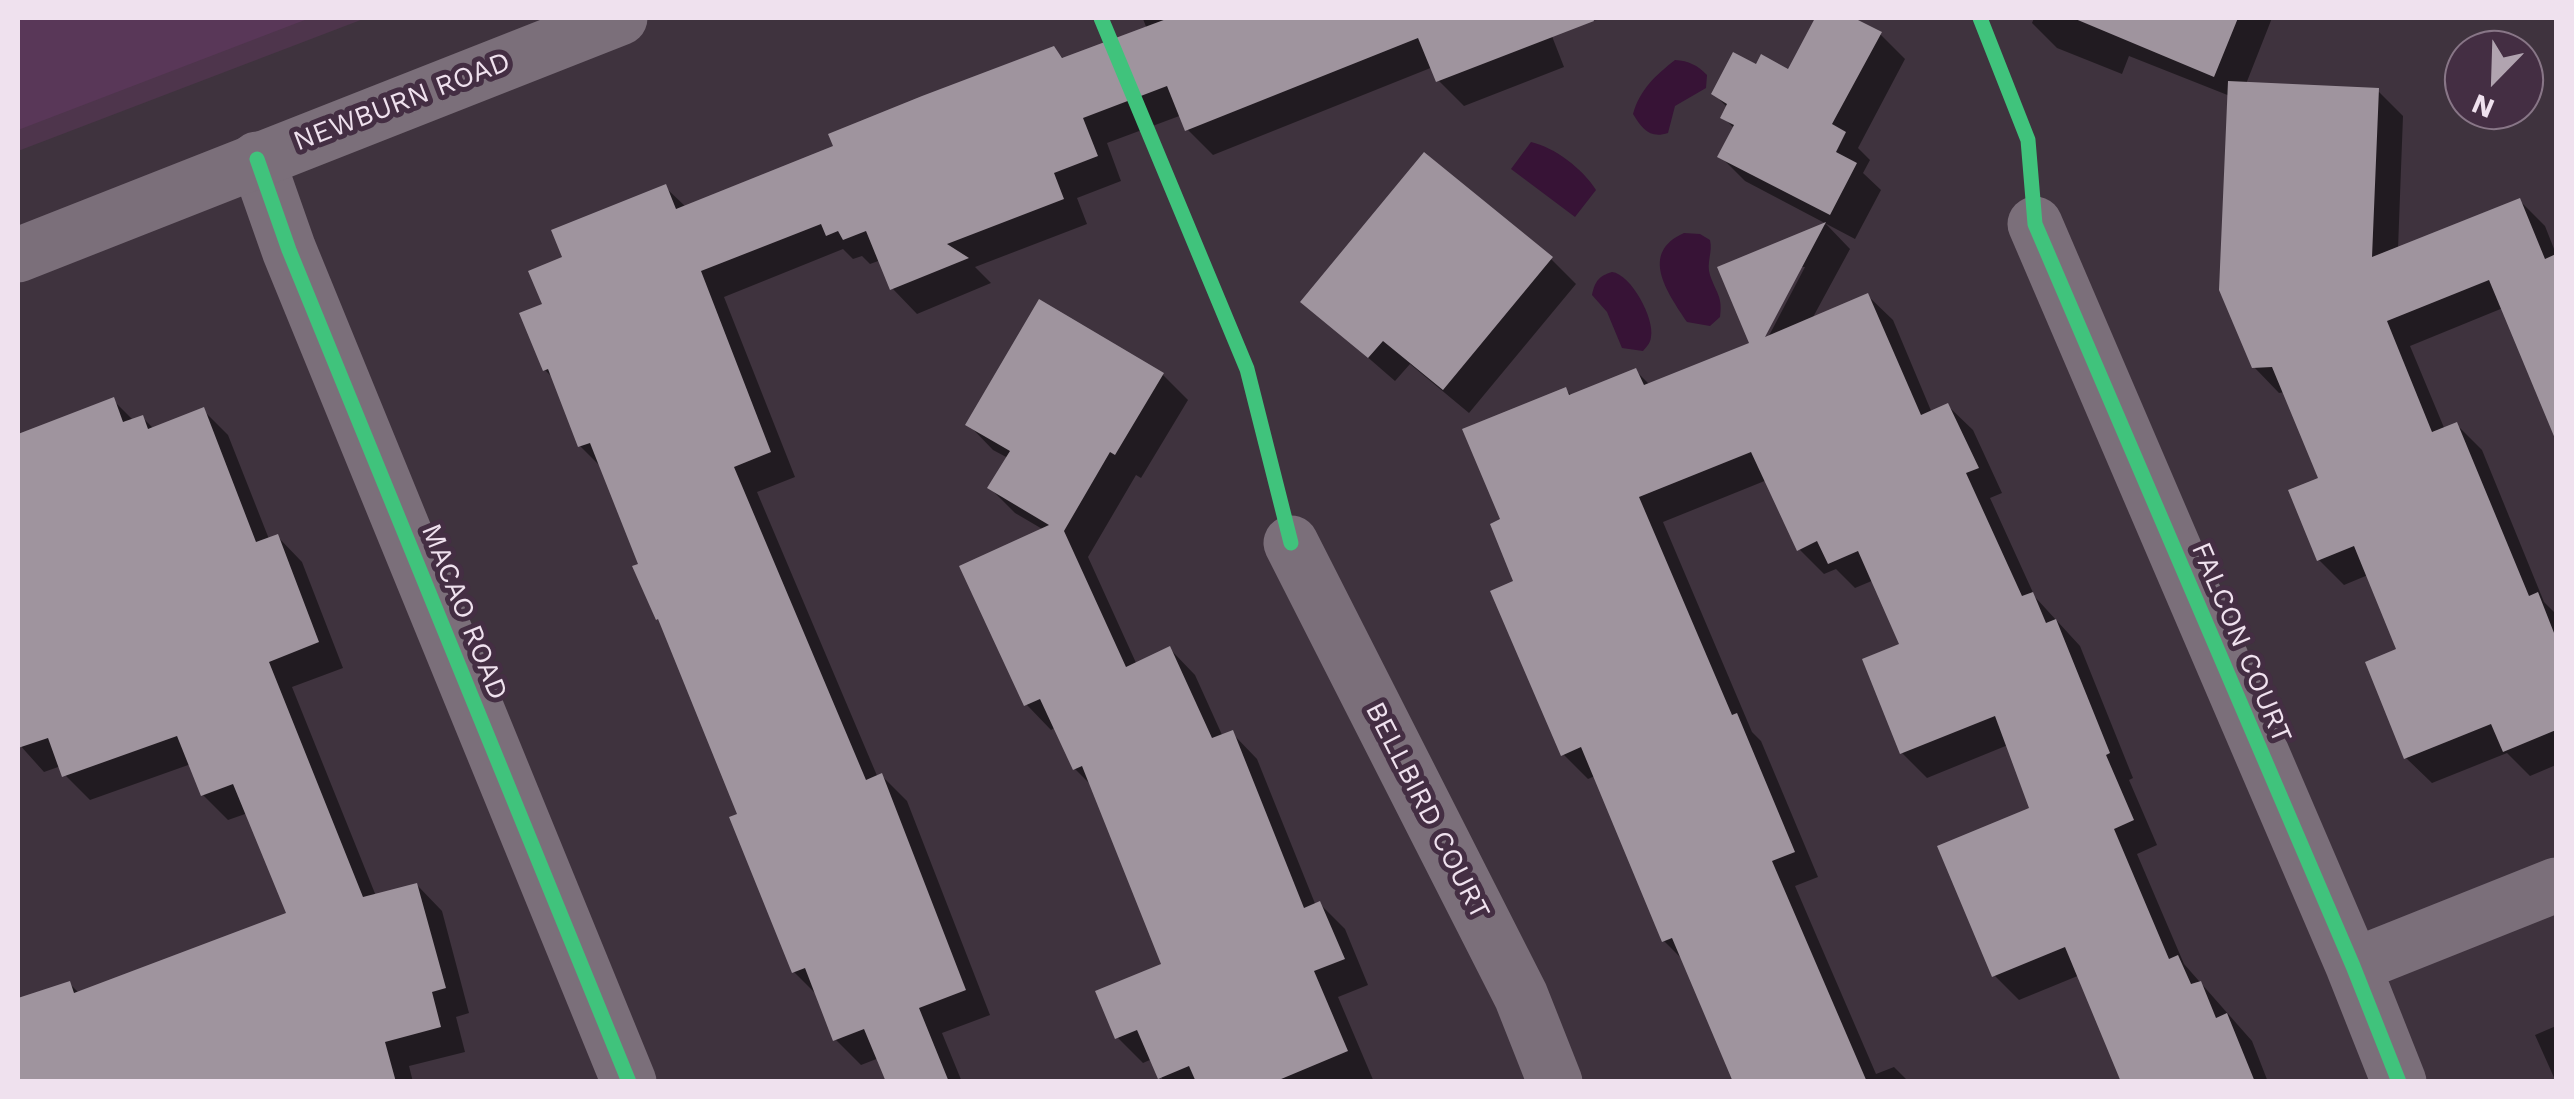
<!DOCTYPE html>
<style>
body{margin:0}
#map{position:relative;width:2574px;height:1099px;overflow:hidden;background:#3f333e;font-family:"Work Sans",sans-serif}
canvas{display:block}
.frame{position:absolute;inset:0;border:20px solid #efe1ee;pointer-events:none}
.north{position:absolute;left:2444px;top:30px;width:100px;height:100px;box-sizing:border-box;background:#442e43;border:2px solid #887687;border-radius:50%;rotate:203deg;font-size:28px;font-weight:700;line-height:40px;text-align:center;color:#efe1ee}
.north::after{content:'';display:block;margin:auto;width:35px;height:45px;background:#b1a4b0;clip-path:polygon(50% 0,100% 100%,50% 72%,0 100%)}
</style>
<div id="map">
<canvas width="2574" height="1099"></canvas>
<div class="frame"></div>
<div class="north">N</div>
</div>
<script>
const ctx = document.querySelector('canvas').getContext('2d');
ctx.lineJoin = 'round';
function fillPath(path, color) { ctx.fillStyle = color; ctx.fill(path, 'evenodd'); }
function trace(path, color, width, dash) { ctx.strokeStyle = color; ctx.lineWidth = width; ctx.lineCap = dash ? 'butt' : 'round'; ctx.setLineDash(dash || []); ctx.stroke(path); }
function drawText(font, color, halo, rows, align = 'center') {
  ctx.font = font + ' "Work Sans",sans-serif'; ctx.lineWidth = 10; ctx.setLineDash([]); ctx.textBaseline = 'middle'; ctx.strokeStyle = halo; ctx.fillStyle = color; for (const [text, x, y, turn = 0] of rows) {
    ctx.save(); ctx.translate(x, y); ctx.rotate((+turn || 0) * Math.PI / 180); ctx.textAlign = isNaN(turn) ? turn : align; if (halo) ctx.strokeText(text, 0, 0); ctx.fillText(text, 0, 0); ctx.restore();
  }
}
fillPath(new Path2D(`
 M18,18H366L18,151Z`), '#4e354c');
fillPath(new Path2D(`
 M18,18H310L18,130Z`), '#593758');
fillPath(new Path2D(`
 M1675,60C1689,61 1697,65 1707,75L1706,88L1675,106L1668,133C1650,139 1642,129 1633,114C1640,89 1656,75 1675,60Z
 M1531,142C1554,147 1583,169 1596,190L1575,217L1511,169Z
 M1684,233L1700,234L1710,240C1713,252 1706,263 1710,275C1716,293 1723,296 1720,317L1710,326L1687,322C1667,292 1639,253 1684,233Z
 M1612,272C1631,274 1655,319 1651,337C1650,344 1647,346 1643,351L1622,348L1607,312L1592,295C1595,281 1599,276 1612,272Z`), '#371336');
fillPath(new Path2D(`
 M1148,18H1568L1548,26L1564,67L1464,106L1439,81L1433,67L1213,155L1187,129L1182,115L1107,143L1121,181L1077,198L1087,224L975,267L991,283L917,314L892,288L881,260L870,264L862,256L853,259L843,249L724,297L795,477L757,492L878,778L882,776L907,801L990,1015L942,1033L962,1082H888L879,1058L861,1065L835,1039L819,997L794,972L740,816L603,469L580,446L555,380L545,370V305L566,259L665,187L686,207L836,147L1053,49L1064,59L1147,29L1143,19Z
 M1818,18H1849L1880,34L1905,59L1858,148L1870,160L1863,173L1881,190L1855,239L1745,181L1720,156L1735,129L1723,117L1728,108L1714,94L1757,67L1789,72Z
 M2034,18H2272L2246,84L2378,91L2403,116L2398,249L2520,201L2545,226L2556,254V425L2547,416L2503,308L2410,346L2445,430L2457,425L2482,450L2544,602L2556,614V765L2530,776L2507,753L2432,783L2406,758L2399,651L2368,575L2344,585L2319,560L2322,479L2285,392L2279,393L2254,367L2230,96L2129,56L2122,74L2057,48L2032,23Z
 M1826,224L1850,249L1812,319L1868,296L1893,320L1932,413L1948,406L1973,430L2002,493L1990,498L2035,597L2080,646L2133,778L2129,780L2157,845L2137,854L2184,964L2252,1041L2268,1082H2124L2080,975L2019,1000L1994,975L2032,810L2008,745L1927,778L1902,753V646L1874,580L1855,588L1836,569L1824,574L1799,549L1767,480L1663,522L1752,732L1761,741L1818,877L1795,886L1876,1074L1894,1067L1909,1082H1735L1684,961L1664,941L1595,776L1588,779L1563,754L1503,521L1566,390L1572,396L1636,371L1650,385L1753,344L1720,269ZM1799,267H1805L1762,349L1757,346Z
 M1551,259L1576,284L1469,413L1410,364L1395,381L1304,302Z
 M1163,375L1188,400L1141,478L1136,475L1088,557L1137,665L1170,649L1195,675L1223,737L1232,733L1257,759L1316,906L1320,904L1345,929L1368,985L1338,997L1374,1082H1164L1152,1059L1143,1063L1118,1038L1164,966L1092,786L1075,769L1056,727L1051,730L1026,704L1044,530L1015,513L990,488L1008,458L993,450L968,424Z
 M113,400L134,421L142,417L154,429L203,410L228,435L269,539L277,536L302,562L343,668L292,687L376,896L417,885L442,911L469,1013L456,1017L465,1052L409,1066L413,1082H18V1001L70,984L80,994L289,914L248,813L228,820L203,795L191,764L90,800L65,775L61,766L44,772L18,743V431L22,435Z
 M2556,1026V1082L2535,1035Z`), '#0007');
fillPath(new Path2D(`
 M1169,18H1593L1594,21L1436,82L1418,38L1185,131L1167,86L1083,118L1098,156L1054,173L1064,199L947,244L969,258L890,290L866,231L843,240L838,231L826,236L821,224L701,271L771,452L734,467L866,780L882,773L966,990L919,1008L949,1082H886L864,1029L833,1041L805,968L792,973L729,817L737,814L658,619L656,620L632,566L638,564L590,443L578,447L548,369L543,371L519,313L542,304L528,271L562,257L551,230L666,184L676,209L833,146L828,134L922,96L1054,46L1062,58Z
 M1815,18H1854L1882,32L1832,124L1846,132L1836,152L1857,163L1830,215L1717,157L1734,125L1720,118L1727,104L1711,94L1733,52L1756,64L1761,54L1788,69Z
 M2073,18H2238L2214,77Z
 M2228,81L2379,88L2372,257L2520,198L2545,259L2556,254V441L2489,280L2387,321L2432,432L2457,422L2529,596L2538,592L2556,638V730L2503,752L2491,724L2404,759L2365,662L2396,649L2354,546L2317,561L2288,490L2318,478L2272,367L2252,368L2219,290Z
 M1424,152L1553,257L1443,390L1383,341L1368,358L1300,302Z
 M1826,222L1765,337L1868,293L1921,415L1948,403L1979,468L1966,473L2022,596L2033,592L2046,623L2056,619L2110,753L2106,755L2134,820L2114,829L2169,959L2178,955L2191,984L2201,981L2216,1018L2227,1013L2255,1082H2121L2065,947L1992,977L1937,846L2029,808L1995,716L1900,754L1862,659L1899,644L1858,551L1828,564L1817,541L1797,551L1751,452L1639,497L1732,715L1737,713L1795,852L1772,861L1867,1082H1733L1672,938L1662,942L1581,747L1561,756L1490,591L1513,581L1490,524L1500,519L1462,429L1566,387L1569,395L1636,368L1644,385L1749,343L1717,267Z
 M1039,299L1164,373L1115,455L1110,452L1064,531L1126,667L1170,646L1212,738L1233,730L1304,908L1320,901L1345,959L1314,971L1348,1051L1274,1082H1196L1189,1066L1158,1079L1137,1030L1115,1039L1095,991L1161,964L1082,766L1073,770L1040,699L1024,706L959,566L1049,525L987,488L1010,451L965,425Z
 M114,397L123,422L143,415L148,429L204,407L256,542L278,534L319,642L269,662L363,897L417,883L446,988L432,992L441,1027L385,1042L396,1082H18V998L70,981L74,993L286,913L233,784L201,796L177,736L62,777L48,738L18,748V434Z`), '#9f949e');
trace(new Path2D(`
 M257,159L289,250L629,1082
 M2035,224L2353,966L2399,1082
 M1291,543L1521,996L1555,1082
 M2353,966L2556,885`), '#7b6f7a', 55);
trace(new Path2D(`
 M18,255L620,18`), '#7b6f7a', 55);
trace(new Path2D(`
 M1101,18L1247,369L1291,543
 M1980,18L2028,140L2035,224L2353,966L2399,1082
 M257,159L289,250L629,1082`), '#40c37c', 15);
drawText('28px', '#efe1ee', '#442e43', [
 ["NEWBURN ROAD",402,102,-21],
 ["MACAO ROAD",464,612,68],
 ["FALCON COURT",2241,643,67],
 ["BELLBIRD COURT",1427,811,63]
]);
</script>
